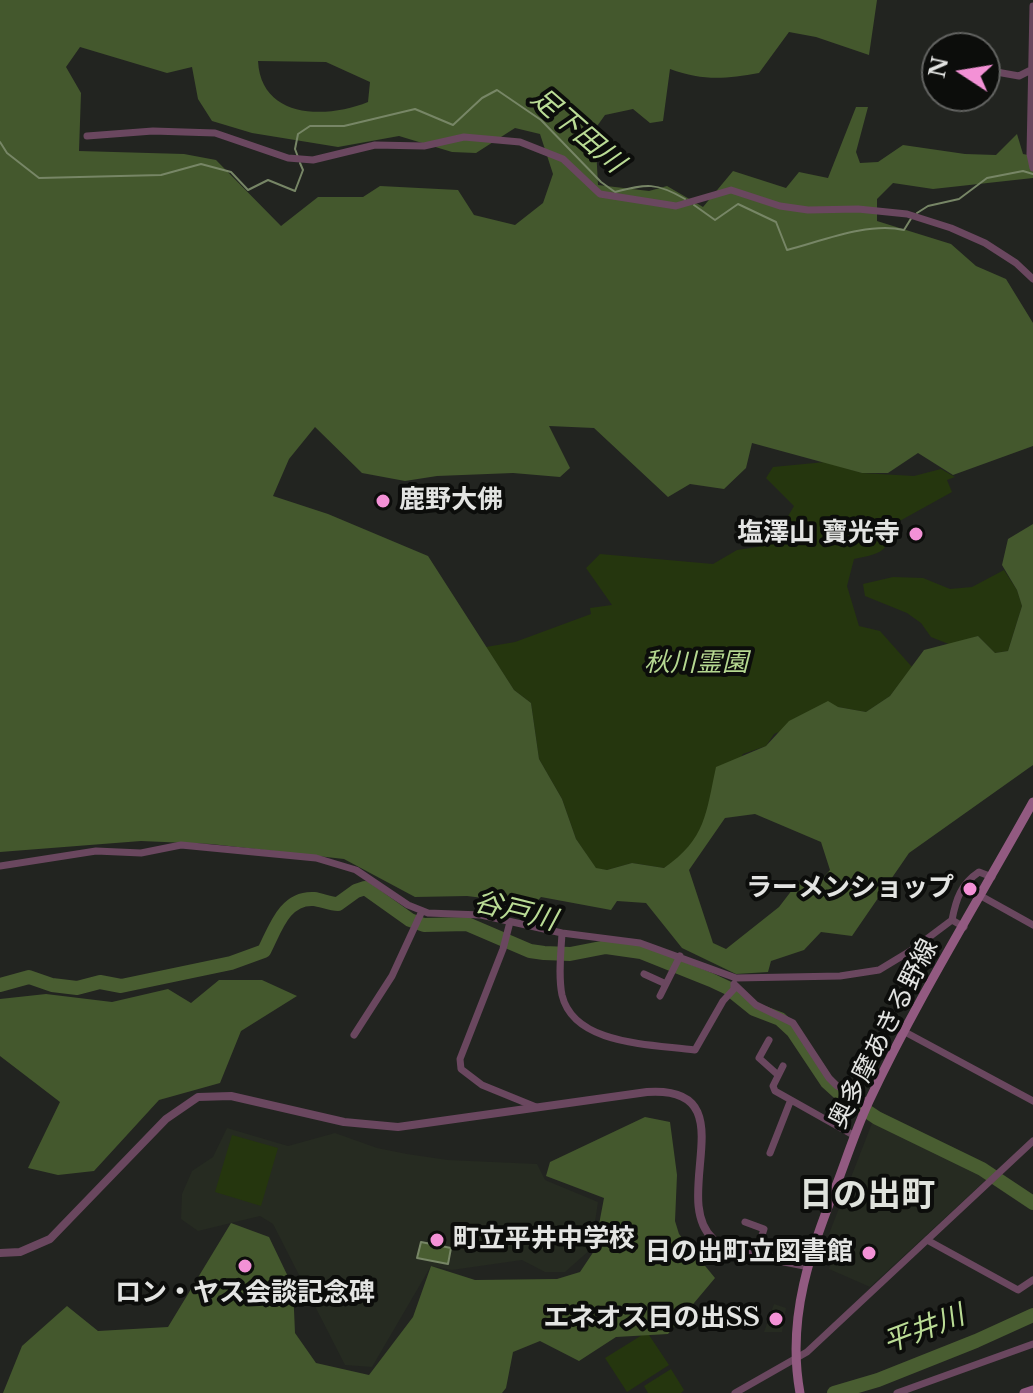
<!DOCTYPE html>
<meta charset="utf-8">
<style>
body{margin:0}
#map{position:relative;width:1033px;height:1393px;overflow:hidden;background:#222420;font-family:"Libre Baskerville",serif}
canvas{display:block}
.north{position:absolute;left:921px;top:32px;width:80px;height:80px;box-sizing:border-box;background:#0c0d0b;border:2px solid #626361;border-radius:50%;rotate:282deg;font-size:22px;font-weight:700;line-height:32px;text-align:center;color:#e3e4e2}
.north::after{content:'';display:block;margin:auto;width:28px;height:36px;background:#f391d6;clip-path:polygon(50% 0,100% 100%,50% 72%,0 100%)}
</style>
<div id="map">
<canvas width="1033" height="1393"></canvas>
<div class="north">N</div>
</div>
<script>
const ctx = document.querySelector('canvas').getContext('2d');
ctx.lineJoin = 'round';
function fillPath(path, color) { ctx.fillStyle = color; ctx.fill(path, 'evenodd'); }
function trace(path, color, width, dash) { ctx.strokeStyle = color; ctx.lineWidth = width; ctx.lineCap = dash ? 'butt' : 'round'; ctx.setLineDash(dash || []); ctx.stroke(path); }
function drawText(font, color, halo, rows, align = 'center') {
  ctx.font = font + ' "Libre Baskerville","Noto Sans JP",serif'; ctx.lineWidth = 8; ctx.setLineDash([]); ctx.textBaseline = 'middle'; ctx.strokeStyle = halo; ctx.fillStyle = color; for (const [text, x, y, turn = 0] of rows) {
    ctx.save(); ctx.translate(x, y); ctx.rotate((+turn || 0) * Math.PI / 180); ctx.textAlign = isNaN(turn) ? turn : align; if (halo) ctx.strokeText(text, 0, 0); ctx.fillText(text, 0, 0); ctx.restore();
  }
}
fillPath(new Path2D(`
 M874,1118L988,1178L870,1287L829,1269L832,1261L820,1257Z
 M227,1128L288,1146L335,1133L377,1148L407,1154L448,1160L537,1164L545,1180L598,1202L591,1249L565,1272H545L522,1260L452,1270L431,1266L372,1367L345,1365L273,1224L260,1216L198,1231L181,1219L182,1194L192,1171L213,1157Z
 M774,1304L786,1308L782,1332H764Z`), '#262b21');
fillPath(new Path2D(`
 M825,462L862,473L914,476L941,469L955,477L947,480L952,492L887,528C894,553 873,555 854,559L847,586L859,626L880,631L912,667L890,696L866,712L838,707L774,734L766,746L743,754L699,834L685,854L664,868L632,863L607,870L596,869L576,839L562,799L539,759L531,703L514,690L486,647L515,642L591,614L590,608L612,605L586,568L600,554L713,564L737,550L757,547L788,532L784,523L794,506L766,478L773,467Z
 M1004,570L1017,590L1022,606L1008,651L995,653L978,636L951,645L931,637L921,623L907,613L865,596L863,584L893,577L923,578L950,589L972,587Z
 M232,1135L278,1148L261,1206L215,1192Z
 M647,1332L669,1365L627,1392L605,1358Z
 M671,1369L684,1390L681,1393H648L644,1386Z`), '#25360e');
fillPath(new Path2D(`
 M0,0H877L869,55L816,37L789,32L759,73C725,79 703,81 670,69L663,121L650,123L633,109L605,115L595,129L598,185L649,191L667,186L703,207L733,171L786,188L799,172L828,178L856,107H868L856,152L860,163L878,162L903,145L965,154L996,155L1017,134L1023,154L1033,156V178L933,189L893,183L877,199V221L951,244L976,266L1006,279L1033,323V446L953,475L918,453L888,473H862L752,443L746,468L724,489L690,484L668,497L594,428L549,426L570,468L560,477L513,473L437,476L405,481L362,473L315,427L289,459L273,496L328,514L428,556L514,690L531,703L539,759L562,799L576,839L596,868L607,870L632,863L664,868C706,839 706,813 716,767L766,746L789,721L828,701L838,707L866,712L890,696L924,650L978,636L995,653L1008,651L1022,606L1017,590L1002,565L1008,539L1033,524V765L909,853L852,936L821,932L804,950L771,961L768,972L736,974L682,948L646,903L617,901L611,910L541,897L531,908L507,901L467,896L415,897L344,859L211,844L141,841L0,852ZM80,47L167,73L192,67L198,99L212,121L252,133L338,147L399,136L452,152L476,153L515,128L540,134L553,174L543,203L515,225L474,215L458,190L380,186L363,197H318L281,226L216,160L184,154L79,151L81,93L66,67ZM258,61L326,62L370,82L368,102C326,119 261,119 258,61ZM755,814L821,842L830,870L815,887L799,881L779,907L726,949L713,943L689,870L725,818Z
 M219,980H262L297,996L241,1031L220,1083L159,1100L94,1171L58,1175L28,1168L60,1102L0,1056V999L46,994L112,1002L168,989L191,1003Z
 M645,1117L670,1122L677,1175L675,1221L679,1234L715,1278L668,1334L616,1337L579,1361L540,1341L513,1352L506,1388L502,1393H3L22,1346L67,1306L98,1331L168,1327L231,1223L269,1237L293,1287L295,1333L316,1363L369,1375L413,1317L431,1266L475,1280L557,1279L580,1272L594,1251L604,1198L546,1176L550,1162Z`), '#44582d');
const water = new Path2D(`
 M421,1242L451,1248L448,1264L417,1258Z`);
fillPath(water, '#495d31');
trace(water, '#778666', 2);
trace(new Path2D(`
 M0,142L7,153L39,178L161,175L201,164L231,172L248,190L268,180L295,191L303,170L300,163
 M298,157L295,149L298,134L310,126H344L415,109L453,125L482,98L497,90L541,120L601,182L615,192C647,184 656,182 685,199
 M694,205L715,220L738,204L776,222L787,250C822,241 867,222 904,230L912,217
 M917,213L928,206L959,199L987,178L1023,171L1033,174`), '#778666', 2);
trace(new Path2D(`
 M0,985L29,977L52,985L77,988L100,982L121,986L231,963L264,951C275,930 284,897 314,899C322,900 330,904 338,904L356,891L365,888L410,920L424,925L467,924L530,951L544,953L570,954L606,947L641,952L711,980L728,988L754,1009L780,1019L793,1031L827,1082L838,1092L877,1118L982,1169L1033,1203
 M834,1393L878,1380L976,1341L1033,1315`), '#495d31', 14);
trace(new Path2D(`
 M1033,6L1030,154L1033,168
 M985,70L1019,76L1031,70
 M87,136L153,131L215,133L288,158L313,160L375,145L424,146L464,137L520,142L563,159L600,194L676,206L731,190L780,206L808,210L858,209L907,214L951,228L985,243L1016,263L1033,279
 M0,866L96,851L141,853L181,845L316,858L356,870L408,905L428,913L481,915L562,933L640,943L736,978L840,976L879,970L912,950L952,920L964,927
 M981,896L1033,925
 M952,920C956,899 961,884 979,872L992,877
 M510,922L503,949L460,1059L461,1069L482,1085L536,1107
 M562,933C561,953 558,975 562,995C574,1046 653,1044 695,1050L723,1001L734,989V984
 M644,974L666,984
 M734,984L756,1005L793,1023L829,1078L837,1086L868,1102
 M660,996L680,956
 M905,1032L1033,1101
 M354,1035L392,976L422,911
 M769,1040L759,1058L778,1075
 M783,1066L773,1086L775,1091L855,1136
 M770,1153L790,1102
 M745,1222L764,1229L756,1254
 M927,1240L1018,1290L1033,1280
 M735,1393L807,1352L1033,1141
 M897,1393L1033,1344`), '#6a475f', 7);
trace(new Path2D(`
 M0,1253L20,1252L50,1239L166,1119L198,1097L231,1096L344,1122L398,1127L647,1092C749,1085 668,1197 713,1239C731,1255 782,1260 807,1266`), '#6a475f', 8);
trace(new Path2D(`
 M800,1393C786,1317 811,1250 838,1181C848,1154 857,1127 869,1101C917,999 978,901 1033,802
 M1024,1393L1033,1390`), '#925a81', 9);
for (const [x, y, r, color] of [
 [383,501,8,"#f391d6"],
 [916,534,8,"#f391d6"],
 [970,889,8,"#f391d6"],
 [437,1240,8,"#f391d6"],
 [869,1253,8,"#f391d6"],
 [245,1266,8,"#f391d6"],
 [776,1319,8,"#f391d6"]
]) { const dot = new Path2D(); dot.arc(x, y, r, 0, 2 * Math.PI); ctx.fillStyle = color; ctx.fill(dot); trace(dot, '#0c0d0b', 3); }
drawText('bold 26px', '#e3e4e2', '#0c0d0b', [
 ["鹿野大佛",399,501,"left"],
 ["塩澤山 寶光寺",900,534],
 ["ラーメンショップ",954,889],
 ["町立平井中学校",453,1240,"left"],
 ["日の出町立図書館",853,1253],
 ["ロン・ヤス会談記念碑",245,1294,"center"],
 ["エネオス日の出SS",760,1319]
], 'right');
drawText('italic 26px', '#b5d891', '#0c0d0b', [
 ["秋川霊園",696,664]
]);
drawText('26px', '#e3e4e2', '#0c0d0b', [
 ["奥多摩あきる野線",884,1034,-63]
]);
drawText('italic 28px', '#badc95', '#0c0d0b', [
 ["足下田川",577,131,41],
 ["谷戸川",515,912,14],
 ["平井川",924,1330,-21]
]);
drawText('bold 34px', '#dfe2dc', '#0c0d0b', [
 ["日の出町",867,1196]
]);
</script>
